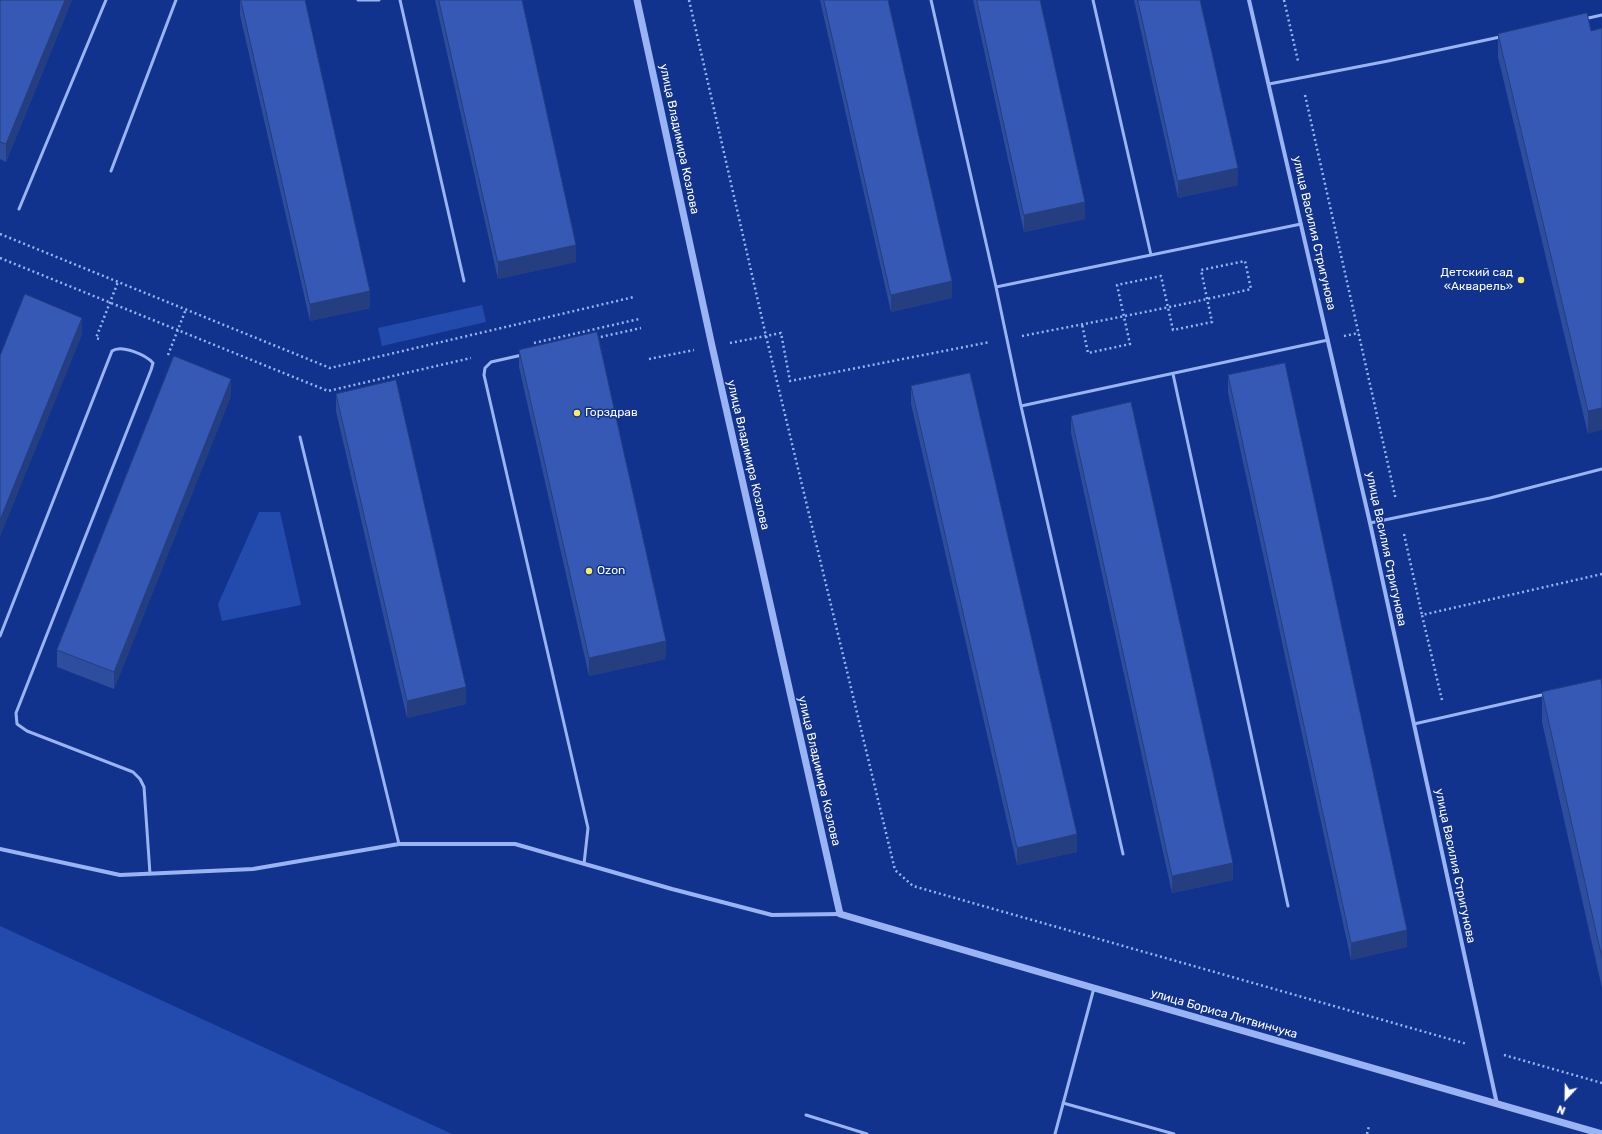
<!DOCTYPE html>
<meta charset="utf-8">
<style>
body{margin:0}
#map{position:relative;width:1602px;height:1134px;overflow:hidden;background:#11338d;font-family:Rubik,sans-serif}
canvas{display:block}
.north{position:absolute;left:1546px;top:1078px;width:40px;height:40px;-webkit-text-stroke:3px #11338d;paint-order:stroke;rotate:202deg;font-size:11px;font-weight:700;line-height:16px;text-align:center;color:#fff}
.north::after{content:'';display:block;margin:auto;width:14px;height:18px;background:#fff;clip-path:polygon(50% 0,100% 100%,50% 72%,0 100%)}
</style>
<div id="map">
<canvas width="1602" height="1134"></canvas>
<div class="north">N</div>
</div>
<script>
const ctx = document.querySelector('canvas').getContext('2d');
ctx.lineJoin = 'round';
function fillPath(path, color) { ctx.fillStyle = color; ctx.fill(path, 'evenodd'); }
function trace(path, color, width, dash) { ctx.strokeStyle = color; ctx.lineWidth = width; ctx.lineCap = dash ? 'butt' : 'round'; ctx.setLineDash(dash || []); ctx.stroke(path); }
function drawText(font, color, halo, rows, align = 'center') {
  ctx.font = font + ' Rubik,sans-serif'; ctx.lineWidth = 3; ctx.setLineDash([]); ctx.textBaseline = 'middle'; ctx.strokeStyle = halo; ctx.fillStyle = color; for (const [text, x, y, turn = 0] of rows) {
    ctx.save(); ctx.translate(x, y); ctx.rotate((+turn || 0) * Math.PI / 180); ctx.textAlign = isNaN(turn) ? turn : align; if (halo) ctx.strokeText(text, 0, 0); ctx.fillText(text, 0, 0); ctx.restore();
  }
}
fillPath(new Path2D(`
 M482,305L486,322L382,346L378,328Z
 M259,512H280L301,605L222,621L218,604Z
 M0,926L452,1134H0Z`), '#234bad');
trace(new Path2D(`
 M689,0L766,336L895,870L913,886L1467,1044
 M1284,0L1298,61
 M1305,95L1396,500
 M0,234L330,368L634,297
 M0,258L328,391L471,358
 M1022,336C1099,321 1175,307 1251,289L1245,261L1201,270L1212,322L1173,330L1161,276L1117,285L1130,344L1088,353L1082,324
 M1344,336L1359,333
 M596,338L641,328
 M99,339L96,338L118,282
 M534,343L639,319
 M730,343L781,333L790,381L990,342
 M168,355L186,309
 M649,359L694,350
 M1404,534L1422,615
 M1442,700L1422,615L1602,574
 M1504,1055L1602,1083
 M1367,1134L1369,1126`), '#9ab3f2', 2.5, [2, 3]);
trace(new Path2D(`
 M358,0H379
 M400,0L464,281
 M931,0L996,287
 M1093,0L1151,255
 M1584,19L1602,15
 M1269,84L1388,61L1500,37
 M111,171L176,0
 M19,209L106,0
 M1301,224L996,287L1021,406L1328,340
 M522,355L491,362L485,368L484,375L588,828L584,864
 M1173,374L1288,906
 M1021,406L1123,854
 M300,437L399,844
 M1370,523L1490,498L1602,469
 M0,636L112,351C121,344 146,355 153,363L151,370L16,713L17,724L27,731L133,772L140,779L144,787L150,874
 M1414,724L1546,694
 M1063,1103L1174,1134
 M806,1115L867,1134
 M1055,1134L1094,988`), '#9ab3f2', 3);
trace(new Path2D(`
 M1249,0L1370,523L1497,1104
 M0,849L120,875L253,869L399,844H515L672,889L772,915L840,914`), '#9ab3f2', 4);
trace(new Path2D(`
 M637,0L712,346L840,914L1094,988L1602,1134`), '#9ab3f2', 7);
fillPath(new Path2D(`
 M1,0H72L6,162L0,159V2Z
 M240,0H305L370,308L310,321L240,15Z
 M435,0H522L576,262L498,279Z
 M820,0H888L952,298L891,312Z
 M973,0H1040L1085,219L1024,232Z
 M1134,0H1200L1238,185L1178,198Z
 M1591,31L1588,434L1498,57V34Z
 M519,350L666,659L589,676L519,367Z
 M1228,375L1407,947L1351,960L1228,393Z
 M911,386L1077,852L1017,865L911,404Z
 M336,394L466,704L407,718L336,411Z
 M231,396L114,689L57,667V650Z
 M1071,416L1233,880L1172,893L1071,433Z
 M1602,685V988L1542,722V692Z`), '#2e4d9c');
fillPath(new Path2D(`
 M65,0H72L6,162V144Z
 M1238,168V185L1178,198V181Z
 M1085,202V219L1024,232V215Z
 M576,245V262L498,279V262Z
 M952,281V298L891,312V295Z
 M370,291V308L310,321V304Z
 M82,318V335L0,537V520Z
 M231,379V396L114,689V672Z
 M1602,408V430L1588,434V411Z
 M666,641V659L589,676V658Z
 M466,687V704L407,718V701Z
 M1077,834V852L1017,865V848Z
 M1233,863V880L1172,893V876Z
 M1407,930V947L1351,960V943Z`), '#253e7f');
const building = new Path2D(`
 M1,0H65L6,144L0,142V2Z
 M241,0H305L370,291L310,304Z
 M439,0H522L576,245L498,262Z
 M824,0H888L952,281L891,295Z
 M977,0H1040L1085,202L1024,215Z
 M1138,0H1200L1238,168L1178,181Z
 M1587,13L1591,31L1602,28V408L1588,411L1498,34Z
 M25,294L82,318L0,520V356Z
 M597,332L666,641L589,658L519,350Z
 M174,356L231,379L114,672L57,650Z
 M1285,363L1407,930L1351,943L1228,375Z
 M970,373L1077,834L1017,848L911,386Z
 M396,380L466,687L407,701L336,394Z
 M1131,402L1233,863L1172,876L1071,416Z
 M1601,679L1602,685V958L1542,692Z`);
fillPath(building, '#3559b5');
trace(building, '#253e7f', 1);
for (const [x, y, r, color] of [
 [1521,280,4,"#ffeb5b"],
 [577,413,4,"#ffeb5b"],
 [589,571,4,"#ffeb5b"]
]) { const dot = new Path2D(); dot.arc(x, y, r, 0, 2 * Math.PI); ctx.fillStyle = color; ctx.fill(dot); trace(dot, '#11338d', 1.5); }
drawText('12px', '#fff', '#11338d', [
 ["улица Владимира Козлова",679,139,78],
 ["улица Василия Стригунова",1314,233,77],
 ["улица Владимира Козлова",748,455,77],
 ["улица Василия Стригунова",1386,549,78],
 ["улица Владимира Козлова",819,771,77],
 ["улица Василия Стригунова",1455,866,78],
 ["улица Бориса Литвинчука",1224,1014,16]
]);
drawText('12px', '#fff', '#11338d', [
 ["Детский сад",1513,273,"right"],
 ["«Акварель»",1513,287,"right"],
 ["Горздрав",585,413],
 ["Ozon",597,571]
], 'left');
</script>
